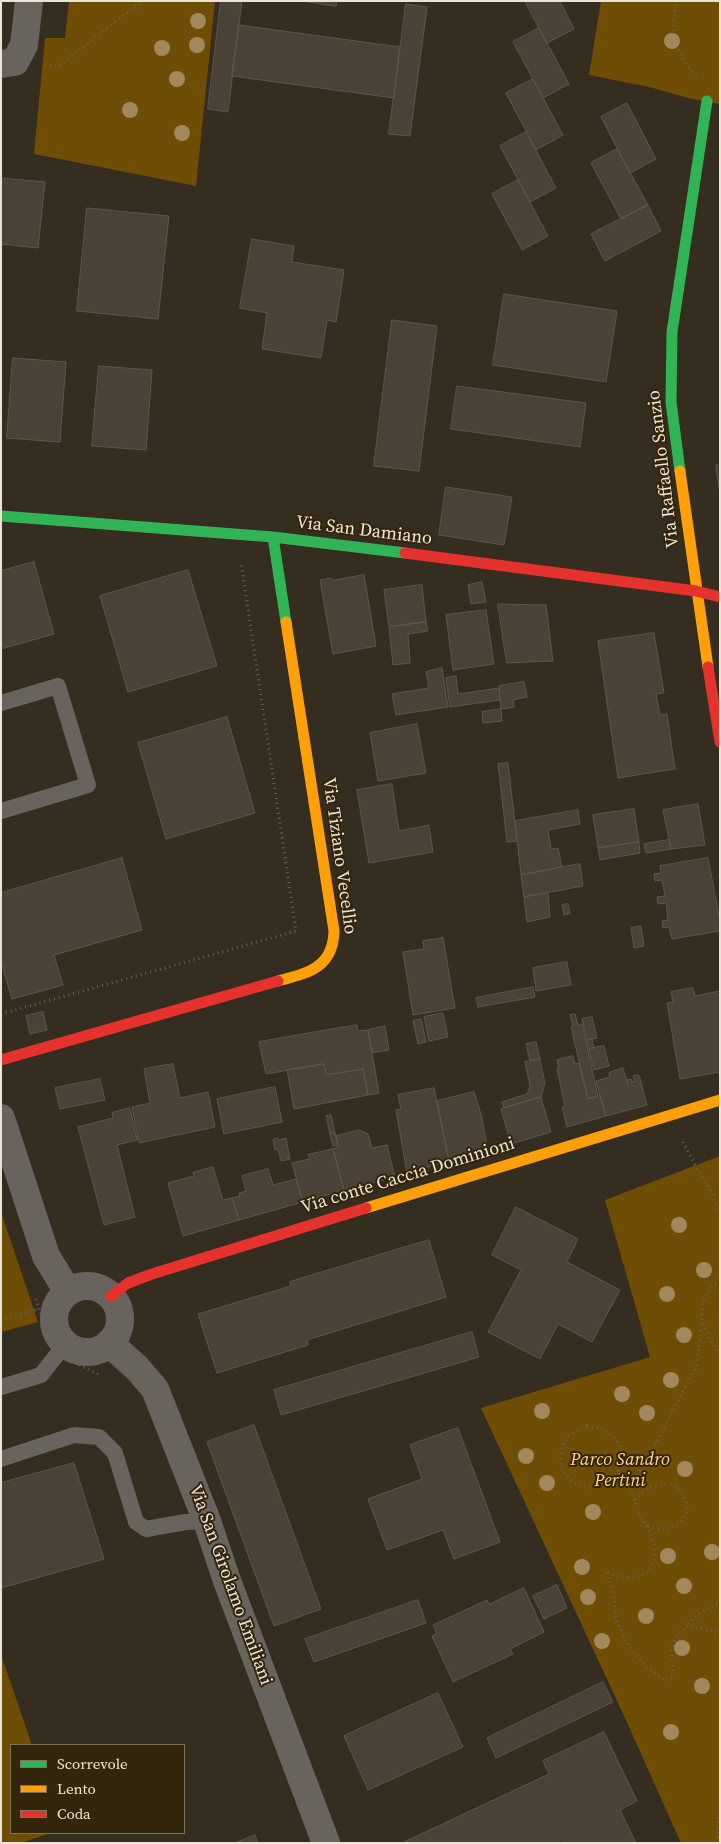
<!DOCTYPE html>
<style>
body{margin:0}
#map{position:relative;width:721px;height:1844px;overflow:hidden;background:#352d20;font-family:"Source Serif 4",serif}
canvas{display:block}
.frame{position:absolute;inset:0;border:2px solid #ede3d5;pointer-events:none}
.legend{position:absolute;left:10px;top:1744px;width:175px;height:90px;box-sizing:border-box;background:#34250d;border:1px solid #7e715d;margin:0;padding:6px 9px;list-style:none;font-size:15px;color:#ede3d5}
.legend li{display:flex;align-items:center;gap:10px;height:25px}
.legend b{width:25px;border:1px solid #7e715d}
</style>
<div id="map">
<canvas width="721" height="1844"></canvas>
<div class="frame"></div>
<ul class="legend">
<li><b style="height:6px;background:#30b455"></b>Scorrevole</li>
<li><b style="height:6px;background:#ff9f0a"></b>Lento</li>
<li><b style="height:6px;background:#e5322d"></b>Coda</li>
</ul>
</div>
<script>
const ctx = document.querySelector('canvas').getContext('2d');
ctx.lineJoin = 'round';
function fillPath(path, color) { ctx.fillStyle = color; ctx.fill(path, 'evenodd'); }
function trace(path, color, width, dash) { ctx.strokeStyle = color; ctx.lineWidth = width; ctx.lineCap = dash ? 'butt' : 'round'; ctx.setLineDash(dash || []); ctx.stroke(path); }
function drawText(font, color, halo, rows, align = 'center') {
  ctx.font = font + ' "Source Serif 4",serif'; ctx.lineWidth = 4; ctx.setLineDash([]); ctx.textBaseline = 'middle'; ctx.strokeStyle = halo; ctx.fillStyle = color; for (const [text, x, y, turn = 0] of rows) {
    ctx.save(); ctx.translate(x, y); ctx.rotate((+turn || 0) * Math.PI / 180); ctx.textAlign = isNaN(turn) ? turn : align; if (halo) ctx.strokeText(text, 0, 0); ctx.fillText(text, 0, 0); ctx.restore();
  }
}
fillPath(new Path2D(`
 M69,1H215L196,186L34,154L45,38H65Z
 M601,1H720V104L692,99L649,87L589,75Z
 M720,1156V1843H681L625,1718L481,1408L650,1357L605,1200Z
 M1,1212L38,1322L1,1332Z
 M1,1655L32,1745H11V1833H50L21,1843H1Z`), '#6f4d05');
const building = new Path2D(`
 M221,1H242L228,112L208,109Z
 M303,1H337L336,6Z
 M525,1H560L574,29L547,43Z
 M406,4L427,7L410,136L389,134Z
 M239,25L400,47L394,98L232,76Z
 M539,28L569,84L543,98L513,42Z
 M533,79L563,135L536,150L506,93Z
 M627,103L656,159L630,173L601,117Z
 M526,132L556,188L530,202L500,146Z
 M617,149L648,205L621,219L591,163Z
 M1,178L45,182L38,248L1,244Z
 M518,180L548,236L522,250L492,194Z
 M648,205L661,231L605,261L591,234Z
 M87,208L169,216L158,319L77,311Z
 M252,239L294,246L292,262L344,270L336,322L327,320L321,358L262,349L267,313L240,308Z
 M504,294L617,311L606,382L493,365Z
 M392,320L437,326L419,471L374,466Z
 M13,358L66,362L60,442L7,438Z
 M99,366L152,370L146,450L92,446Z
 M457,386L586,403L580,447L451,429Z
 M716,465H720V493Z
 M446,487L512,497L504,545L439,535Z
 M34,562L54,634L1,649V571Z
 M188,570L217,666L128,692L100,596Z
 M364,575L376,646L333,654L320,580L332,578L333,580Z
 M482,582L486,602L471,604L468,585Z
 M422,585L426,622L389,627L384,590Z
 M498,604L546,605L553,661L507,663Z
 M486,610L494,664L453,670L446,615Z
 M426,622L428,631L408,634L410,663L393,665L389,627Z
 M654,633L664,693L656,694L660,715L667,714L675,769L618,778L598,641Z
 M442,668L448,707L396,715L392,694L429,688L426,672Z
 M456,676L458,694L499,688L500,700L450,707L446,678Z
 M524,682L527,697L513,700L514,707L501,709L499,686Z
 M501,709L502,721L483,723L482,712Z
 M227,717L255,813L166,839L138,743Z
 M417,724L426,773L378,781L370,733Z
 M508,763L517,841L507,842L498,764Z
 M392,784L399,831L429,825L433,852L369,863L357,790Z
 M698,804L705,845L671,849L663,810Z
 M634,809L639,842L598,848L593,815Z
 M578,810L580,824L548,830L551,849L558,848L562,867L521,875L515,821Z
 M669,840L671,849L646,853L644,844Z
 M639,842L640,853L600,860L598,848Z
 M122,858L142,930L54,955L63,985L12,999L1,962V893Z
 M708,858L720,921V931L672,939L669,927L663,928L662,921L668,920L666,903L658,904L657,897L665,896L662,880L655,881L654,874L661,873L660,866Z
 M580,864L583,886L524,897L521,875Z
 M548,893L550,917L527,922L524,897Z
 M568,904L570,913L564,915L562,905Z
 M641,926L644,946L634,948L631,928Z
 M443,938L455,1008L413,1015L403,952L424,949L423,941Z
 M567,962L571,985L536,991L533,968Z
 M533,987L535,997L478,1007L476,998Z
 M693,988L695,996L720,991V1072L680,1079L667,1003L673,1002L671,992Z
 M43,1012L47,1030L30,1034L26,1016Z
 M443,1013L448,1037L429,1041L424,1017Z
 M575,1014L578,1025L582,1024L598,1096L588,1099L571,1027L573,1026L570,1015Z
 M592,1017L597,1038L587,1040L582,1019Z
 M421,1019L426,1042L418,1044L413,1021Z
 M357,1025L358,1031L368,1030L379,1093L368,1095L363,1069L326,1075L324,1064L266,1074L259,1042Z
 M385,1026L389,1050L372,1053L368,1030Z
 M592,1039L594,1048L589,1049L587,1040Z
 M536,1042L540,1059L530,1061L526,1044Z
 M604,1046L609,1066L594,1070L589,1049Z
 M573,1056L575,1064L579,1063L588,1099L600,1095L606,1116L567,1127L562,1107H565L557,1068H559L557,1060Z
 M540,1059L545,1083L541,1097L504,1108L502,1102L527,1094L530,1086L525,1062Z
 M173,1064L180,1098L208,1092L215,1127L139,1143L132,1107L150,1103L144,1069Z
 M324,1064L326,1075L363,1069L368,1095L294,1109L287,1070Z
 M623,1068L628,1084L627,1080L631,1079L632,1082L635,1081L633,1076L639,1075L647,1105L606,1116L596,1081L610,1077L609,1073Z
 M100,1079L105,1100L60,1109L55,1088Z
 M275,1087L282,1122L224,1134L217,1099Z
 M434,1088L449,1161L407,1173L396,1110L401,1109L398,1095Z
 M474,1092L481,1114L488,1150L449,1161L437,1101Z
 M541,1097L551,1132L511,1144L501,1109Z
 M130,1108L137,1140L117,1145L135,1217L104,1225L78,1127L113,1118L112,1113Z
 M331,1115L335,1133L330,1134L326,1116Z
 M359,1130L368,1134L372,1148L387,1145L395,1177L344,1190L333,1149L338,1147L336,1136Z
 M335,1133L338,1145L333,1146L330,1134Z
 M278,1138L279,1140L286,1138L290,1159L281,1161L278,1149L275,1150L273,1140Z
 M333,1149L344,1190L303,1202L292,1163L310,1159L308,1155Z
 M213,1167L223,1200L232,1198L239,1220L183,1236L168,1183L194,1176L193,1173Z
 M268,1169L273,1185L296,1179L303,1202L239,1220L232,1198L240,1196L239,1193L246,1191L242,1176Z
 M516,1207L578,1239L567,1262L620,1290L592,1342L558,1324L540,1359L488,1332L521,1270L492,1255Z
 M429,1240L446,1297L307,1340L308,1345L217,1373L198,1314L291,1286L290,1282Z
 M472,1332L479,1357L281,1415L274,1390Z
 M254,1425L321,1609L274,1626L207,1442Z
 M458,1428L500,1542L454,1559L443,1530L387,1550L368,1499L422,1479L410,1445Z
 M74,1463L104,1559L1,1588V1483Z
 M557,1585L567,1608L544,1619L533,1596Z
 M524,1588L544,1632L510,1649L513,1654L453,1682L432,1636L437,1634L433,1625L487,1600L489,1604Z
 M418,1600L426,1623L314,1662L305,1639Z
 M603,1682L613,1702L496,1758L487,1738Z
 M438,1693L463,1747L368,1790L344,1736Z
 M604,1732L637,1801L620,1810L636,1843H569L567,1840L562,1843H402L549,1774L543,1761Z
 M255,1835L258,1843H235Z`);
fillPath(building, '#4a4237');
trace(building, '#5e564b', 1);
trace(new Path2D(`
 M679,1C667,24 677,60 697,75
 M45,65L59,66L142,1
 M1,1014L296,931L241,562
 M683,1142L697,1169L708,1185L720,1214
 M720,1280C716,1283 711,1287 708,1291C695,1313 704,1335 720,1352
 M36,1299L47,1333
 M1,1320L39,1309
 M79,1365L98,1374
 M587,1426C607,1427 625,1440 621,1463C618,1474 614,1481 602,1485C562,1499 540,1441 587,1426Z
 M619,1473C625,1482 631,1490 635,1500C636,1504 637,1510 639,1514C642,1521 648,1527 651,1534C660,1558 654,1581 624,1577C618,1576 611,1573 606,1571L613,1590L616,1617L626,1643L646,1666L665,1681L675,1676C669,1653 669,1641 688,1625L720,1632
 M629,1488L648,1459L697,1365L702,1322
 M635,1500C647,1487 654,1485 671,1484C674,1486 678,1489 681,1492C700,1517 671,1536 647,1526
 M688,1624L697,1615L720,1601
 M717,1843L720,1796`), '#68635c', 3, [1, 4]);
trace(new Path2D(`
 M1,703L58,686L88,785L1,811
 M1,1387L41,1375L59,1352L68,1345
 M1,1459L74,1435L99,1437L115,1453L136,1522L146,1529L186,1522L207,1521`), '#68645d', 16);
trace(new Path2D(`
 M1,64L15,62L24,45L29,1
 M1,1118L46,1256L68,1292
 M54 1319a33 33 0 1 1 66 0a33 33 0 1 1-66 0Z
 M109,1343L137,1368L155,1389L207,1521L226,1578L326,1843`), '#68645d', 28);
trace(new Path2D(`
 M680,471L671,402L672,332L707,101
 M1,516L273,537L405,553
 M273,537L286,622`), '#30b455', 11);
trace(new Path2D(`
 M680,471L708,667
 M278,981C308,973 333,968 334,931L286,622
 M366,1208L720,1100`), '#ff9f0a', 11);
trace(new Path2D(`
 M405,553L696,591L720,597
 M708,667L720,742
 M1,1060L278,981
 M111,1296L128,1283L152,1274L366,1208`), '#e5322d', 11);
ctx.fillStyle = '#a3885e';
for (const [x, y] of [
 [198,21],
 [672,41],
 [197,45],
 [162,48],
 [177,79],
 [130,110],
 [182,133],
 [679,1225],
 [704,1270],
 [667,1294],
 [684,1335],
 [671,1380],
 [622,1394],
 [542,1411],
 [647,1413],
 [526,1456],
 [685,1469],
 [547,1483],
 [593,1512],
 [712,1552],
 [668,1556],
 [582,1567],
 [684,1586],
 [588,1597],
 [646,1616],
 [602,1641],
 [682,1648],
 [702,1686],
 [671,1732]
]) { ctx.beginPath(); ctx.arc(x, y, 8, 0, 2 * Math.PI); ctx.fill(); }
drawText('18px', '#ede3d5', '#34250d', [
 ["Via Raffaello Sanzio",664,469,-97],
 ["Via San Damiano",364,531,7],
 ["Via Tiziano Vecellio",339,856,82],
 ["Via conte Caccia Dominioni",408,1176,-17],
 ["Via San Girolamo Emiliani",230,1585,70]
]);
drawText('italic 18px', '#fdd391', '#34250d', [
 ["Parco Sandro",620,1460],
 ["Pertini",620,1481]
]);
</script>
